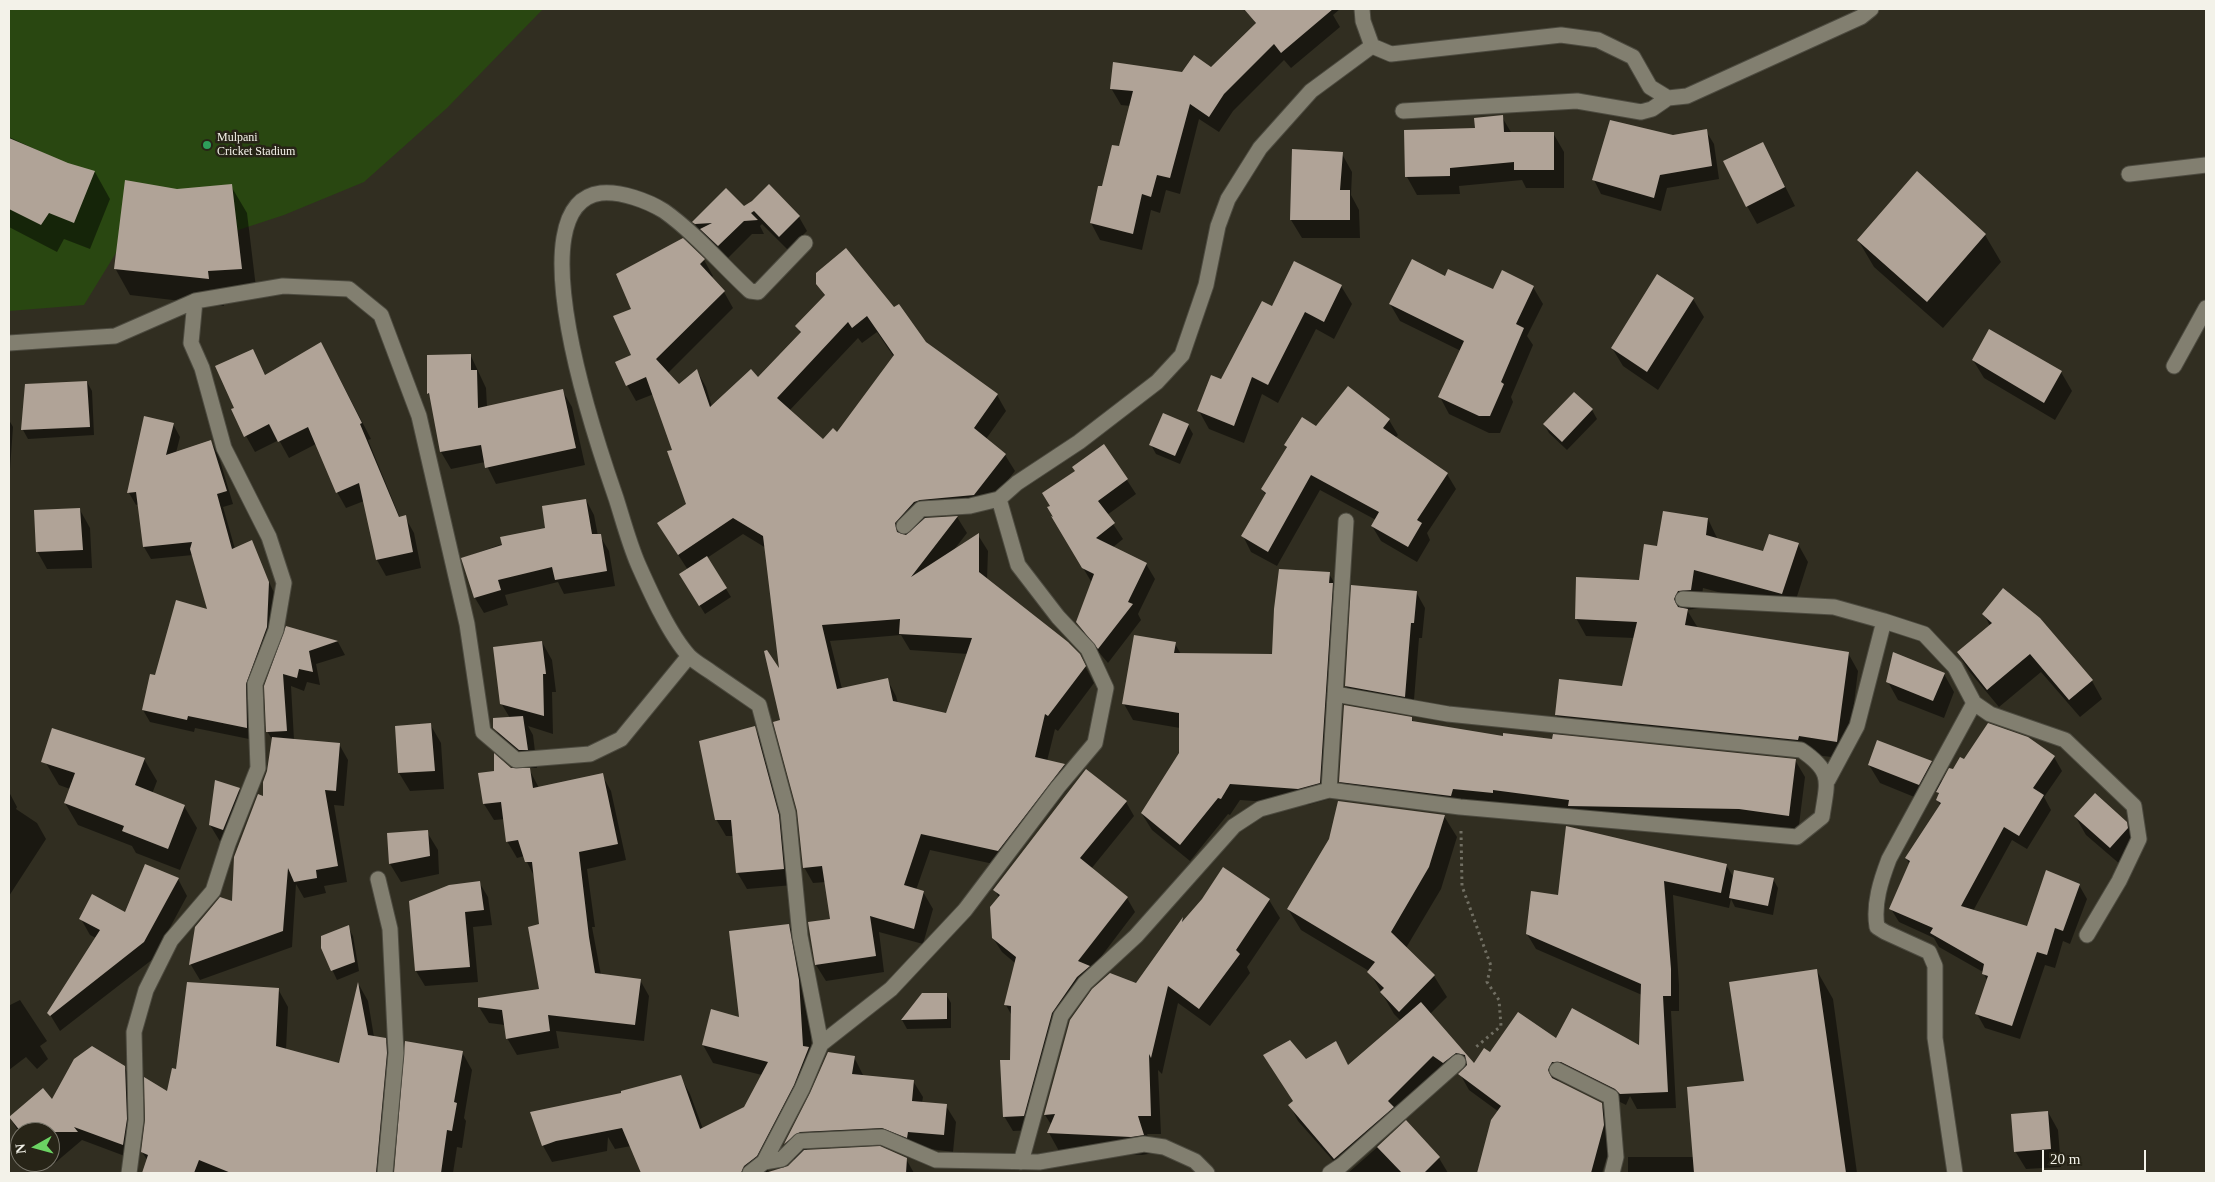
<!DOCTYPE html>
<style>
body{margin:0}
#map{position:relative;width:2215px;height:1182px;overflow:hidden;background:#312e21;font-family:Georgia,serif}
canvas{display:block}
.frame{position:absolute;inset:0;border:10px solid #f3f2e9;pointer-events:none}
.north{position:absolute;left:10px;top:1122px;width:50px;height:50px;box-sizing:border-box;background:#272417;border:1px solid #79766b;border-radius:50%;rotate:263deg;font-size:14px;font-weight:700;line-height:20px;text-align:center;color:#f3f2e9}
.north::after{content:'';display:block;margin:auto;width:18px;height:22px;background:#6bd363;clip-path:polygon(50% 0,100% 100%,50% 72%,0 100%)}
.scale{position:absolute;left:2042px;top:1150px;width:104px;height:22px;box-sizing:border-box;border:2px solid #f3f2e9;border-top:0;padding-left:6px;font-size:15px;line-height:18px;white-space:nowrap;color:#f3f2e9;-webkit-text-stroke:4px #272417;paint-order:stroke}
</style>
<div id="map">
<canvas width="2215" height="1182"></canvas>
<div class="frame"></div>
<div class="north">N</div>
<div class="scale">20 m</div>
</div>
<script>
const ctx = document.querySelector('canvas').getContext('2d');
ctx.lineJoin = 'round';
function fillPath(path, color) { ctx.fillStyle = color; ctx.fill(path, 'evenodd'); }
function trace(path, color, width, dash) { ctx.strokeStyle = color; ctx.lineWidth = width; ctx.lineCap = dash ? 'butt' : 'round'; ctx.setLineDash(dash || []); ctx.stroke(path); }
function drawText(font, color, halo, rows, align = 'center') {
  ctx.font = font + ' Georgia,serif'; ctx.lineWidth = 5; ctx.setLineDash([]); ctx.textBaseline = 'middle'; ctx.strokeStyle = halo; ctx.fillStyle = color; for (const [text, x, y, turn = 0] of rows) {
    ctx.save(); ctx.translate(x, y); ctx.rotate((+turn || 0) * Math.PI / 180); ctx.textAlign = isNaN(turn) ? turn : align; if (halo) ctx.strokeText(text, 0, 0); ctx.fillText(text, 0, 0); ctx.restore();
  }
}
fillPath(new Path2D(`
 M9,9H543L447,108L364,182L284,215L214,238L122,243L84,305L9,311Z`), '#294711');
fillPath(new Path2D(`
 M1259,9H1340L1333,15L1340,27L1291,68L1284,60L1233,111L1219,132L1199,119L1180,194L1166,190L1160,213L1151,210L1142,250L1100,240L1091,223L1120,148L1131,106L1121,105L1111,88L1211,68L1256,24L1251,15Z
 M1502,117L1512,134L1553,133L1564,152V188H1526L1522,180L1459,186L1460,194L1417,195L1407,177L1476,129Z
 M1706,131L1714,144L1719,179L1667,188L1661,211L1601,194L1594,180Z
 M9,137L67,164L95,172L110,199L90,249L64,239L57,252L9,227Z
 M1763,143L1795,206L1757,224L1747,206Z
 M1294,151L1342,154L1352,172L1351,195L1359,210L1360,238H1302L1291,220Z
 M1917,173L1985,235L2001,262L1943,328L1874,267L1858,240Z
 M231,186L247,213L257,296L223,297L224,306L130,295L115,268L177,190Z
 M753,202L799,217L807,231L788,250L762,224L760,226L764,234H752L727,259L706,237L702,236L694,222L743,207Z
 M704,260L713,276L711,278L724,292L733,308L668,373L679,386L697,371L706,387L712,407L758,379L801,334L797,326L825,296L817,283L894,309L925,343L997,395L1006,411L986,439L1005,455L1015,471L984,511L929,516L922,520L957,517L967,533L953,551L978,535L988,551L987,580L1079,655L1094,683L1058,731L1055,729L1047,761L1064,765L1074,781L1007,867L930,850L916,890L923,892L933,909L923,944L879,932L884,972L826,981L816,965L831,920L826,882L813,883L804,867L798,810L782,721L781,673L766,548L743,534L707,558L731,597L705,614L686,583L688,570L658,524L688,504L673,450L654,394L636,401L627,385L632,355V309ZM877,332L894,357L838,434L823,441L789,411L858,338L862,343ZM901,635L910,650L968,654L947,714L898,704L896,696L887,679L842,689L830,641Z
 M1445,277L1493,290L1533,287L1543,304L1527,336L1533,345L1511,397L1513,402L1500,433H1489L1449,414L1440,397L1461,351L1400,321L1390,304Z
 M1341,286L1352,304L1334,339L1316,329L1278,403L1262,394L1244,443L1209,429L1199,411L1272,308Z
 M1693,299L1704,317L1658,390L1623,366L1612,348Z
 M252,350L266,376L330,360L371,439L368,440L400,518L405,517L414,533L421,568L386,576L377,560L364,501L346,508L337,492L316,444L289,458L279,440L255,452L246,436L236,408Z
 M471,356L486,388L487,407L562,390L572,407L585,465L496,484L485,462L451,469L441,452L431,399L428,393Z
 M1973,360L2061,372L2072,391L2055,420L1984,378Z
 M87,382L92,391L94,435L28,439L23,430L26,385Z
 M1574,393L1592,410L1597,419L1567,450L1549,433L1544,424Z
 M9,420L13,427L10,469H9Z
 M1389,420L1398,435L1395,438L1447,474L1456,489L1427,533L1430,540L1417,562L1381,541L1372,526L1376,520L1320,490L1277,566L1251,552L1243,536L1266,495L1262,489L1287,449L1285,445L1317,428Z
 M173,424L180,437L176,453L211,442L218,454L233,504L223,507L235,549L251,542L275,595L273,641L252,697L254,740L195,728L194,732L150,722L143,710L155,677L209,611L193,555L151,559L144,547L139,504L136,505L129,493Z
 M1188,425L1193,434L1180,464L1156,454L1151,445Z
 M1104,445L1136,494L1107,515L1123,539L1112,548L1146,564L1155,579L1138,614L1141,620L1108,663L1086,637L1077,622L1092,583L1054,519L1051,506L1076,472Z
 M586,500L594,515L598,536H600L609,551L615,586L564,594L558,582L505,595L508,605L484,613L475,598L463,558L547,528Z
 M80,510L90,528L92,568L47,569L37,551Z
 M1708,519L1718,540L1764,553L1798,544L1808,562L1792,612L1703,588L1700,608L1687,610L1698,628L1848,653L1858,671L1847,759L1808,754L1566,733L1556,715L1560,680L1623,687L1634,638L1586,636L1576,618L1640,581L1658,547Z
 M1329,574L1339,590L1341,601L1329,799L1308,805L1240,800L1230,815L1228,814L1190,861L1152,830L1142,814L1180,753V728L1133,720L1124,704L1175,644L1181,654L1273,656Z
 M1416,592L1425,608L1422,638H1419L1413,712L1355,702L1346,686Z
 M1984,614L2092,681L2102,699L2080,717L2041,672L1999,707L1969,671L1958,653L1990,626Z
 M287,628L338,642L345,655L316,664L320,685L307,682L304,691L291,686L294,740L339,744L348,760L344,806L334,805L347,882L324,886L326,893L304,898L296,884L292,947L200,980L191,965L196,927L233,903L265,798L273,741L267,731Z
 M542,642L552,660L556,692H552L553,734L528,726L533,735L537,768H531L505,747L495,728L510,718L501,703Z
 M1944,674L1954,692L1944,718L1898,700L1888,682Z
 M1411,718L1414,722L1504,737L1795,760L1805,777L1798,833L1350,799L1340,782Z
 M430,724L441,743L444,789L410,791L399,773Z
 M754,728L764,745L788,832L793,885L747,889L737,872L734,836H726L716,819Z
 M2054,757L2062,771L2044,797L2051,810L2027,849L2012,840L1973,911L2027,928L2079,885L2087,899L2070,944L2063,941L2055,968L2045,965L2020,1039L1985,1028L1977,1014L1988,982L1983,972L1939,947L1934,938L1899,922L1891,909L1910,865L1906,858L1941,806L1937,800L1940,796L1936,790L1929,803L1880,783L1869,765L1931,762L1943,783L1964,761Z
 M144,759L157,781L152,794L184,806L197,828L180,870L136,853L132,846L78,825L65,803L70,789L59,785L46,763Z
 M510,769H529L539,788L602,775L611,791L626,860L587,869L595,927H592L601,975L640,980L649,996L644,1041L556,1031L559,1048L517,1055L507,1038L505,1025L489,1023L479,1007L541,990V925L535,878L524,856L517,858L507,841L505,819L494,820L484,804L480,774Z
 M239,790L250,808L221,843L210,825Z
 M9,792L17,807L16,809L37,823L46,839L9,896Z
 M1126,802L1134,816L1091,869L1127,898L1135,912L1091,970L1085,992L1060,1028L1032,1130L1013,1131L1004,1116L1011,1061L1012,1016L1006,1005L1015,963L1002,952L993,938L999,898L995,890Z
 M1444,816L1457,837L1441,889L1406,948L1434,976L1447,997L1430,1014L1474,1065L1491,1054L1557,1040L1641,1047L1642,995L1536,949L1527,934L1559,896L1726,865L1734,878L1773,879L1778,888L1773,915L1735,907L1731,899L1729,908L1673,895L1679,985V1011H1671L1676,1108L1637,1109L1630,1096L1626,1105L1571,1077H1561L1557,1082L1601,1104L1610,1120L1612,1141L1602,1173H1478L1492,1121L1499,1112L1469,1090L1460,1074L1464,1067L1452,1077L1443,1070L1397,1116L1401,1123L1344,1173L1298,1121L1290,1105L1294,1102L1306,1060L1348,1066L1401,1021L1394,1014L1369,971L1301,930L1288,909Z
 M2075,816L2126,822L2137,841L2121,865L2086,835Z
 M427,832L438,850L439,874L401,882L390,864Z
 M178,879L187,896L153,959L60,1031L49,1013L96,938L90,935L81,919L126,914Z
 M479,882L488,897L492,925L473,927L478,982L425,986L416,971L410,902Z
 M1269,900L1280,918L1247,967L1250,973L1210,1026L1178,1003L1162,1074L1158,1070L1161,1134H1147L1154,1153L1142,1155L1059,1151L1049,1133L1052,1126L1045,1115L1183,919L1185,921Z
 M789,925L799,943L809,999L812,1054L819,1066L803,1103L767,1172L789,1167L795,1161L786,1144L811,1094L854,1057L864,1077L913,1081L923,1097L922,1103L946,1106L956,1122L953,1152L892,1144L809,1148L805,1151L906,1159L914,1173H643L631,1146L615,1149L608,1137L607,1151L552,1162L542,1144L623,1094L680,1076L690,1094L703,1129L745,1108L762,1075L713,1063L703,1045L740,1019Z
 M348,927L353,936L359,971L337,980L322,948Z
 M1817,971L1833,999L1857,1173H1628V1157H1694Z
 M359,985L368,1001L374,1037L385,1039L395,1057L387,1173H147L145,1169L148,1161L142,1152L177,1071L278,989L288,1007L286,1050L340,1065Z
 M923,994H946L951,1003V1028L907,1029L902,1020Z
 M20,1000L47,1041L40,1046L48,1059L37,1069L26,1057L9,1070V1003L10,1005Z
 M406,1042L462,1052L472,1070L464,1118L466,1121L462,1148L457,1147L453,1173H396Z
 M124,1067L133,1081L130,1158L82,1140L49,1168L44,1162H50V1132H20V1134L10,1118L52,1101Z
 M2048,1112L2058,1130L2061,1167L2026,1169L2015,1151Z
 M1406,1122L1439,1158L1448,1173H1348Z`), '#0007');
fillPath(new Path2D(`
 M1244,9H1333L1281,53L1274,44L1224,94L1209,117L1190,104L1170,178L1157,175L1151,197L1142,194L1133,234L1090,223L1098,186H1102L1112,145L1119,146L1133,91L1110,89L1113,62L1182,72L1194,55L1211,67L1256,23Z
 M1503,115L1504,132H1554V170H1514V162L1450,168V176L1405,177L1404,130L1475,128L1474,118Z
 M1610,120L1673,135L1707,129L1712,166L1660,175L1654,198L1592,180Z
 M9,138L68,163L95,171L74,223L49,213L41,225L9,209Z
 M1763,142L1785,187L1746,207L1723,161Z
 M1292,149L1343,152L1340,190H1350V220H1290Z
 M1917,171L1986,234L1927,302L1857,240Z
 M125,180L177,189L232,184L242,269L208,271L209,279L114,269Z
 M769,184L800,216L779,237L754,211L751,213L758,220L744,221L718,246L700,229L712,223L695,224L692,222L726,188L744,206L752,201Z
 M683,238L705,259L700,264L725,291L656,359L679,384L697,369L710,407L751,369L758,377L801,332L795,326L825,295L816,284V273L846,248L894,307L899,304L926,342L998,394L974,428L1006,454L974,495L920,500L914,502L895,523L897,532L906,535L925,518L958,516L911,577L979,533V572L1068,642L1080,654L1086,666L1048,716L1045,714L1035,757L1065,764L998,851L921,834L904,885L924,891L914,929L870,916L876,956L815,965L808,922L830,919L822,866L803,868L797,811L773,722L780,720L764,651L767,650L779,668L763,536L733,518L678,555L657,523L686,504L667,451L672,450L646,377L626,386L615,362L631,355L613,316L631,309L616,274ZM867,316L894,355L837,432L833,428L823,439L777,398L848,322L852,328ZM900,619L899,634L972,638L946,713L893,701L888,678L837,689L822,625Z
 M1412,259L1445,276L1448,269L1493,289L1502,270L1534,286L1516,324L1524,328L1501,382L1504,384L1490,416H1479L1438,397L1464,341L1389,304Z
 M1294,261L1342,285L1324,322L1305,312L1268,385L1252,377L1234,426L1197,411L1211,375L1221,379L1262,301L1272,306Z
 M1657,274L1694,298L1647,372L1611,348Z
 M1989,329L2062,371L2044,403L1972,360Z
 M321,342L362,423L360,424L399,517L406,515L413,552L376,560L359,483L336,493L308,427L278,442L269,424L244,437L231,409L234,408L215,366L253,349L265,375Z
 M471,354V370H477L478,408L563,389L576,448L485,468L481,445L440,452L429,393L427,394V355Z
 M87,381L90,427L21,430L25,384Z
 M1348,386L1390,419L1383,428L1448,473L1417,520L1422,523L1408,547L1371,526L1379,512L1311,475L1268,552L1241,536L1266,493L1261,489L1287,447L1284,445L1302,417L1316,426Z
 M1574,392L1593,409L1562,442L1543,424Z
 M1163,413L1189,424L1175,456L1149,445Z
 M144,416L174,423L166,455L211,440L227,491L217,494L232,549L252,540L269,582L267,627L246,684L247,728L188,716L187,720L142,710L150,674L155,675L176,600L207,609L190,549L192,542L143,547L136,492L127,493Z
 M1104,444L1128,479L1098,501L1115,523L1096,538L1147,563L1128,602L1133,604L1098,649L1076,622L1094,574L1082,568L1051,516L1053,517L1047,507L1050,506L1042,493L1075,471L1072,467Z
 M586,499L592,534H601L607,571L555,580L552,567L498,580L501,590L474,598L461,558L502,545L500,537L545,528L542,506Z
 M80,508L83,550L36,552L34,510Z
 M1663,511L1708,518L1706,535L1763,551L1769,534L1799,543L1782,594L1694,570L1691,590L1678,591L1674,599L1678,607L1688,609L1685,625L1849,652L1837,742L1799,736L1798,740L1555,715L1559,679L1622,686L1637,622L1575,619L1576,577L1639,580L1644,544L1657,546Z
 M707,556L727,588L699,606L679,574Z
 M1279,569L1330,572L1329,583H1333L1320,783L1298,789L1230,784L1221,799L1218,798L1180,845L1141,813L1179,753V713L1122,704L1134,635L1176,642L1174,653L1272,654L1274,609Z
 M1351,585L1417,591L1414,623H1411L1405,697L1345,686Z
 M2003,588L2040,618L2093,680L2069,700L2030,654L1987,690L1957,652L1992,623L1982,614Z
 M286,626L338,641L309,651L313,672L299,669L297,678L283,674L287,731L268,732H266L264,686Z
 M542,641L546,674H543L544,716L500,704L493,647Z
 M1893,652L1945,673L1933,701L1886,682Z
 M1344,705L1412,717V721L1503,736V733L1552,739L1553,734L1796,759L1789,816L1739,809L1568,806L1569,800L1493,790V793L1453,789L1451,796L1339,782Z
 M523,716L528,750H519L493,728V718Z
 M431,723L435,771L398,773L395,726Z
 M1988,723L2028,737L2055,756L2033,788L2044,795L2019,836L2004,827L1961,906L2027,926L2046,870L2080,884L2063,931L2055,928L2047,955L2037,952L2012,1026L1975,1014L1988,976L1982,974L1984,964L1930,933L1933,928L1889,909L1910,861L1905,858L1941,803L1936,800L1939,793L1936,792L1949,768L1953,769L1960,757L1964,759Z
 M755,726L779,815L784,869L736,873L731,820H715L699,741Z
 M52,728L145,758L135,785L185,805L168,849L122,831L124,826L64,803L75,773L41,762Z
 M272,737L340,743L336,791L325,790L338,866L316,870L317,878L294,882L288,868L283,931L189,965L195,927L220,897L232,901L234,857L258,794L263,796V782L267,771Z
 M1877,740L1932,761L1919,785L1868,765Z
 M494,753L511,768H530L533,788L603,773L618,844L579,852L589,937L595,973L641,979L635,1025L548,1015L550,1031L506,1039L502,1010L478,1007V998L539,989L528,927L539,924L532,862H525L518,840L506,842L501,802L483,804L478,773L494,771Z
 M1086,769L1127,801L1080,858L1128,897L1078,961L1090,966L1077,977L1052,1013L1024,1116L1003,1117L1000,1060H1010L1011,1006L1004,1005L1016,957L992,938L990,907L1000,895L993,890Z
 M215,780L240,788L223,830L209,825Z
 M2095,793L2127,822L2128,828L2110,848L2074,816Z
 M1338,801L1445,815L1429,867L1391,932L1435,975L1399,1012L1380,992L1384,988L1367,972L1375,962L1287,909L1329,839Z
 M1566,826L1727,864L1721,893L1664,881L1671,969V996H1663L1668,1092L1620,1094L1615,1089L1561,1062H1552L1548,1070L1552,1078L1602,1103L1604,1125L1591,1173H1477L1491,1120L1501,1106L1458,1074L1467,1065L1465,1055L1456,1053L1443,1063L1433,1056L1388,1101L1394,1107L1334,1159L1288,1105L1293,1101L1263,1055L1290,1040L1306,1059L1336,1041L1348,1065L1421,1002L1474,1063L1484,1048L1490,1052L1518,1012L1556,1038L1572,1008L1639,1045L1641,984L1526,934L1531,891L1558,895Z
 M428,830L430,856L389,864L387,833Z
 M145,864L179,878L144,942L50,1016L47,1013L100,930L79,919L92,894L125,912Z
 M1223,867L1270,899L1236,950L1240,954L1199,1009L1168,986L1151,1058L1149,1054L1151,1116H1138L1144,1135L1131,1137L1047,1133L1055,1114L1044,1115L1070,1020L1092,989L1110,973L1136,983L1183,917L1182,922L1202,899Z
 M1734,870L1774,878L1768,906L1729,898Z
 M480,881L484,910L465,912L470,967L415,971L409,901L449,885Z
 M789,924L799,980L803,1046L809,1047L794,1085L757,1156L744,1166L741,1173H641L622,1128L556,1141L542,1146L530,1112L621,1093V1091L681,1075L700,1129L744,1107L768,1062L702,1045L711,1009L739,1017L729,931Z
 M349,925L355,962L331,971L321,948V936Z
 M1817,969L1846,1173H1694L1687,1087L1744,1081L1729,982Z
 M187,982L279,988L276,1046L339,1063L358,982L368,1035L386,1038L387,1053L376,1173H231L199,1160L194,1173H142L148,1155L141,1152L145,1120L144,1077L167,1091L172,1068L176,1069Z
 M922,993H947V1019L901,1020Z
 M405,1041L463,1051L454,1102L457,1103L452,1131L447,1130L441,1173H394Z
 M92,1046L125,1066L127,1119L123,1145L74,1127L78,1132H21L9,1117L43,1088L52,1099L74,1059Z
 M828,1052L855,1056L852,1074L914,1080L912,1101L947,1104L944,1135L908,1132L907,1138L882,1128L800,1132L784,1144L810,1093Z
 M2048,1111L2051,1149L2014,1152L2011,1114Z
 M1406,1120L1440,1157L1424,1173H1402L1377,1147Z
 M880,1146L907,1158L906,1173H765L788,1166L804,1150Z`), '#b0a397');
const minor = new Path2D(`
 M1362,9L1363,21L1372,46L1391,54L1561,35L1598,40L1633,57L1650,87L1668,98L1687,96L1861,17L1871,9
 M1403,111L1577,101L1641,112L1652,109L1668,98
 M2129,174L2206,165
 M805,243L758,292L750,291C722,265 695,233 664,211C648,201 621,191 601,193C513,204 599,449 616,498C623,520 629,543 638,564C650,591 669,634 689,656C695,662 704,667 711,672C727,683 743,694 759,705L788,813L800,936L821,1044
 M195,301L283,286L349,289L381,315L419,416L467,624L483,732L516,760L590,754L621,739L689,656
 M9,343L115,336L195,301L191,343L202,368L224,448L269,537L284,583L276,630L255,684L258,768L228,844L213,891L171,940L146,990L134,1032L136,1120L129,1173
 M2174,366L2206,308
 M904,526L921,509L970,506L999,499
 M1683,599L1834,607L1884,621L1857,726L1828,780
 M1884,621L1924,634L1955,667L1974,703L1990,714L2065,740L2134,806L2139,839L2119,881L2087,935
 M1329,790L1346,521
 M378,879L390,929L396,1053L385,1173
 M1557,1070L1611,1097L1616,1157L1612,1173
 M764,1162L802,1089L821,1044L891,989L965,910L1058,787L1095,743L1106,688L1088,649L1058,617L1018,565L999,499L1017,483L1079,442L1157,382L1182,355L1206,285L1218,226L1228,199L1260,148L1311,91L1372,46
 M1021,1162L1061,1016L1085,983L1136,936L1234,826L1260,809L1329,790L1460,807L1797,837L1822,817C1827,782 1834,772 1801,750L1448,714L1335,694
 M750,1173L764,1162L782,1159L800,1141L882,1137L936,1160L1039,1162L1144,1144L1164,1147L1195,1161L1207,1173
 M1330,1173L1342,1165L1458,1062
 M1955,1173L1935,1038V966L1929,952L1885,932L1877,927C1873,904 1881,880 1889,859L1974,703`);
trace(minor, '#4d4b40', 17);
trace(new Path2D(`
 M1461,831L1462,886L1491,966L1487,982L1499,1000L1501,1026L1476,1047`), '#716f63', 3, [2.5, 4]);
trace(minor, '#827f70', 15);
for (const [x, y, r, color] of [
 [207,145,5,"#2e9e5b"]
]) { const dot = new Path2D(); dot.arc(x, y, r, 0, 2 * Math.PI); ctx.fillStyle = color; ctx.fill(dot); trace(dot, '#272417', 2); }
drawText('12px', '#f3f2e9', '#272417', [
 ["Mulpani",217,138],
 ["Cricket Stadium",217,152]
], 'left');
</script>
